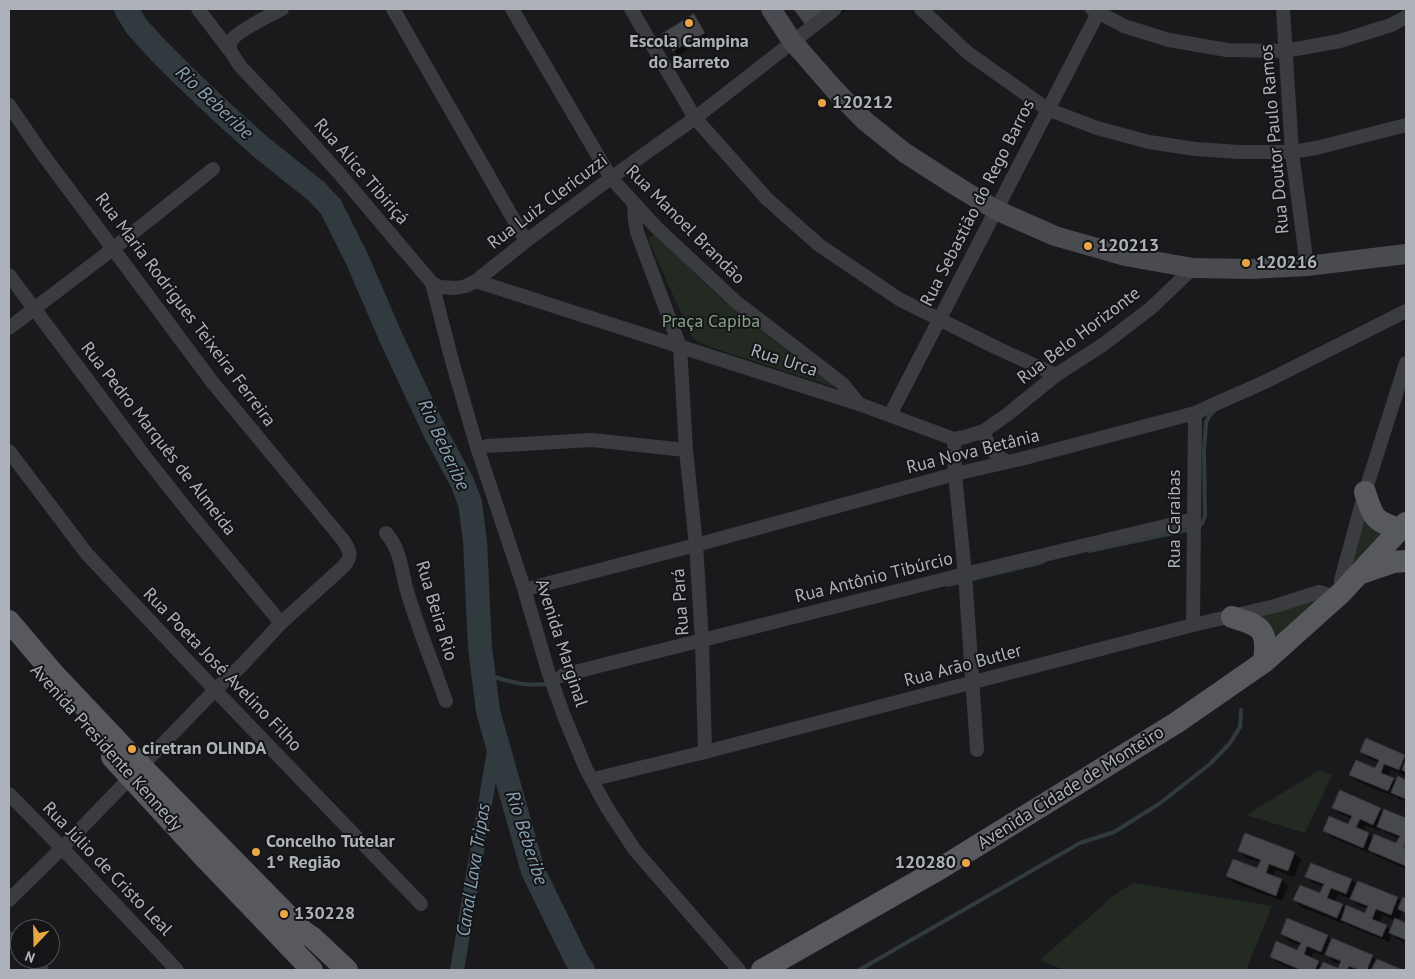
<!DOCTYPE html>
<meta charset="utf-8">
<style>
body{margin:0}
#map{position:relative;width:1415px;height:979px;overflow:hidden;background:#1a1a1c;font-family:"PT Sans",sans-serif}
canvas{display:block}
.frame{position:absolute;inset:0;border:10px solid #adb2ba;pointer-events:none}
.north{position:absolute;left:10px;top:919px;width:50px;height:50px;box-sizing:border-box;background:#151517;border:1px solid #525458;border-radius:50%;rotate:201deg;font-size:14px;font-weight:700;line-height:20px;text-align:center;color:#adb2ba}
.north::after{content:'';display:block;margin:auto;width:18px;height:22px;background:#e9a644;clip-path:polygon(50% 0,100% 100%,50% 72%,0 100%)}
</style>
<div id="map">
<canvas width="1415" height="979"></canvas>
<div class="frame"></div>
<div class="north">N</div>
</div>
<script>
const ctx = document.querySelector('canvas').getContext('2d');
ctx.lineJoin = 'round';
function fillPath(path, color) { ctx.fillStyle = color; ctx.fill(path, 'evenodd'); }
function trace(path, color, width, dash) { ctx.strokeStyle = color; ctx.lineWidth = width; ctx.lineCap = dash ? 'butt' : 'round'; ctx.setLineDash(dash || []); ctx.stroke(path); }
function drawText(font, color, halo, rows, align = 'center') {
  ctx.font = font + ' "PT Sans",sans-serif'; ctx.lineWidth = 4; ctx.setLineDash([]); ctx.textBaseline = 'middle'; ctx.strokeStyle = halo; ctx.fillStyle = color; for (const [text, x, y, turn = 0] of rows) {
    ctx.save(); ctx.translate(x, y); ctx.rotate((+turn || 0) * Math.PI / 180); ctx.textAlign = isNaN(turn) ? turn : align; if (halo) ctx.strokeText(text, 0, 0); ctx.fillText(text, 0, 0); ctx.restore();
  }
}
fillPath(new Path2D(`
 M653,235H655L720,298L790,353L823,375L835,386L834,387L716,349L700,343L693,338L689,331L649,241V238Z
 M1364,507L1387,529L1356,563L1352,562Z
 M1316,600V601L1270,648L1256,614Z
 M1320,770L1332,775L1305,833L1246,815Z
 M1133,883L1272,906L1246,970H1064L1040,960L1113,896Z`), '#222a22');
fillPath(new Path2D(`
 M120,9H132L141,24L131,29Z`), '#303a3f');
fillPath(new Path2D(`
 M796,9H848L814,32L806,23Z
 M694,16L698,20L708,37L678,55L674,51Z
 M1367,740L1406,758L1405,776L1391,769L1388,777L1393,779L1397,783L1399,778L1406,781V802L1399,799L1395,795V797L1357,781L1351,774L1376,770L1379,763L1368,758L1362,752Z
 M1334,807L1380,809L1384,813L1385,811L1406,820V869L1376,856L1371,851L1369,853L1331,837L1324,830L1349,826L1352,819L1340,814ZM1366,825L1380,831L1381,828L1385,833L1400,839L1397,845L1374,839L1368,834L1363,832Z
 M1246,834L1295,853L1301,860L1294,877L1276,870L1273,877L1282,880L1288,887L1282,901L1234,883L1228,876L1258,870L1261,863L1246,858L1240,851Z
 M1311,864L1352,880L1357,886L1358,882L1398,898L1402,903L1404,898L1406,899V916L1402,911L1398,921L1406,924V943L1397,939L1392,934L1389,942L1349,926L1344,922V924L1301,907L1295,900L1321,895L1324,887L1313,883L1306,876ZM1338,894L1353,900L1358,905L1368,909L1366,915L1346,909L1342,905L1334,902ZM1382,915L1395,920L1391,931L1386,926L1379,923Z
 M1282,934L1327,936L1332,941L1372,956L1376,960L1400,970H1294L1278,963L1271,957L1298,952L1301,946L1289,941ZM1314,952L1328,957V956L1333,962L1341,964L1339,969L1322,966L1319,962L1311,959Z`), '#0007');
trace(new Path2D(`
 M1199,527L1203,522L1205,515L1204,451L1206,423L1208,418L1214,411
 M1089,551L1192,529
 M948,585L1043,562
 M483,673C514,684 533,689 565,680
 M859,970L1080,843L1114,832L1159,804L1210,764L1230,743L1240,727L1241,710`), '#303a3f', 4);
trace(new Path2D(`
 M457,970L496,739`), '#303a3f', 14);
trace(new Path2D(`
 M126,9L137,27L158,50L186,78L225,115L262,148L316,191L331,207L357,259L392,340L435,432L462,482L470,503L475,541L480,647L488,711L533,871L578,963L583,970`), '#303a3f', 24);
const building = new Path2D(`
 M794,9H827L805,24Z
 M694,14L705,33L673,51L662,34Z
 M1366,738L1405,755L1399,770L1384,764L1381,773L1394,778L1388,791L1349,775L1356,760L1375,768L1379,760L1360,752Z
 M1406,759V772L1402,770Z
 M1398,776L1406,780V799L1391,793Z
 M1340,790L1381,808L1373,825L1360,819L1356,827L1369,833L1363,848L1323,831L1329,816L1348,824L1352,816L1332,808Z
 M1384,809L1406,818V841L1404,848L1406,849V866L1368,850L1374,834L1396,843L1400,836L1377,827Z
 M1245,833L1295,852L1288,871L1269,864L1266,873L1282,879L1276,896L1226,876L1233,859L1257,868L1261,860L1238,851Z
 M1311,863L1352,879L1346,894L1331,888L1327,898L1343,904L1337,918L1293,900L1300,885L1320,893L1324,884L1305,877Z
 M1358,881L1398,897L1391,915L1376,909L1372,919L1387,925L1382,937L1341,920L1346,905L1365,913L1368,906L1350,899Z
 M1403,897L1406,898V913L1398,909Z
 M1287,918L1328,935L1321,952L1307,946L1304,954L1319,961L1315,970H1301L1270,957L1276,941L1297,950L1301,943L1281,934Z
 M1395,918L1406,923V940L1389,933Z
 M1332,938L1373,955L1367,970H1359L1349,966L1347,970H1319L1323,962L1338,968L1341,961L1325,955Z
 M1377,959L1403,970H1371Z`);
fillPath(building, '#47484c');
trace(building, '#343438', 1);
trace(new Path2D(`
 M198,9L231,52L240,66L292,121L338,172L432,283L440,287L456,288L466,286L476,281L526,241L611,178L695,118L835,9
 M393,9L526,241
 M512,9L611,178L656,227L735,301L843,384L859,404
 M631,9L695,118L767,199L819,245L899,299L999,349L1056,375
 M921,9L968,53L1047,109L1097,128L1149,142L1195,149L1239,152H1292L1316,148L1406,125
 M1092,9L1124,26L1169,40L1227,50L1285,51L1340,41L1391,25L1406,17
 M1283,9L1292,152L1307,266
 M231,52C230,48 229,45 231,41C236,32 272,14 282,9
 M9,105L41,152L213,383L343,540C350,551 353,555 344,566L281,623L242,665L215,690L62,848L9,900
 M634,204L635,220L637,232L680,347L686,450L696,545L702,641L705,752
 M9,275L146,458L192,516L281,623
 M476,281L859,404L954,439L965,437L984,431C988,448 993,453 1007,462
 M432,283L452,361L476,444L523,585L548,671L564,716L586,769L606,806L634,849L739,970
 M9,328L114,248L213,169
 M890,415L1100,9
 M984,431L1008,414L1056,375L1104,344L1151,308L1193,268
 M954,439L955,474L965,574L977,750
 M487,446L592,440L686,450
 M9,451L87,554L215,690L421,904
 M386,533C401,550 401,570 407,591C418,628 433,665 446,701
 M534,587L696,545L955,474L1021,459L1195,413L1267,381L1406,311
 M1341,592V580L1365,492L1406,363
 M1193,625L1195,413
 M563,675L965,574L1194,519
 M598,778L705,752L1193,625L1275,606L1319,592L1337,597
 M9,794L62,848L177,970
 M9,938L20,949
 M30,959L42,970`), '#3b3c40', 14);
trace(new Path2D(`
 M771,9L792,41L833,88L865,121L905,153L958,187L996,210L1055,236L1125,256L1193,268L1251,269L1307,266L1406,254`), '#494b50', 20);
trace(new Path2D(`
 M1365,492C1373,518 1374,521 1400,529
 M1361,573L1393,562L1406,561
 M1232,617C1262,626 1268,629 1264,662
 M9,621L54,674L142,767L304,932L313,938L347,970
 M112,757L204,857L312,970
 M762,970L941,868L1176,723L1264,662L1341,593L1406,523`), '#57595f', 22);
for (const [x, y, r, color] of [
 [689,23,5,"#e9a644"],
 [822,103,5,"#e9a644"],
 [1088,246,5,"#e9a644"],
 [1246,263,5,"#e9a644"],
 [132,749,5,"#e9a644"],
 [256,852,5,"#e9a644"],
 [966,863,5,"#e9a644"],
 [284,914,5,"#e9a644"]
]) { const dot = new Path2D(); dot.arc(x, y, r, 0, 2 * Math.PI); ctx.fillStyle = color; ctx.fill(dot); trace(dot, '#151517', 2); }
drawText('bold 18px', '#adb2ba', '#151517', [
 ["Escola Campina",689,42,"center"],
 ["do Barreto",689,63,"center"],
 ["120212",832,103],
 ["120213",1098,246],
 ["120216",1256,263],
 ["ciretran OLINDA",142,749],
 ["Concelho Tutelar",266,842],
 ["1° Região",266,863],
 ["120280",956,863,"right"],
 ["130228",294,914]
], 'left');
drawText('18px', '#adb2ba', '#151517', [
 ["Rua Doutor Paulo Ramos",1275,139,-95],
 ["Rua Alice Tibiriçá",361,172,49],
 ["Rua Luiz Clericuzzi",548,202,-37],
 ["Rua Sebastião do Rego Barros",978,203,-63],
 ["Rua Manoel Brandão",685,225,45],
 ["Rua Maria Rodrigues Teixeira Ferreira",185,310,53],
 ["Rua Belo Horizonte",1079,336,-37],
 ["Rua Urca",784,361,18],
 ["Rua Pedro Marquês de Almeida",158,439,52],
 ["Rua Nova Betânia",973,452,-14],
 ["Rua Caraíbas",1175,519,-90],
 ["Rua Antônio Tibúrcio",874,578,-14],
 ["Rua Pará",681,602,-94],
 ["Rua Beira Rio",436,611,73],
 ["Avenida Marginal",561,643,72],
 ["Rua Arão Butler",963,666,-15],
 ["Rua Poeta José Avelino Filho",222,670,46],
 ["Avenida Presidente Kennedy",106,748,48],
 ["Avenida Cidade de Monteiro",1071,788,-32],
 ["Rua Júlio de Cristo Leal",107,869,46]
]);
drawText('18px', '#85a485', '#151517', [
 ["Praça Capiba",711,322]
]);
drawText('italic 19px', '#86a1b3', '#151517', [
 ["Rio Beberibe",214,103,43],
 ["Rio Beberibe",443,445,65],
 ["Rio Beberibe",526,838,72],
 ["Canal Lava Tripas",474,870,-81]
]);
</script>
